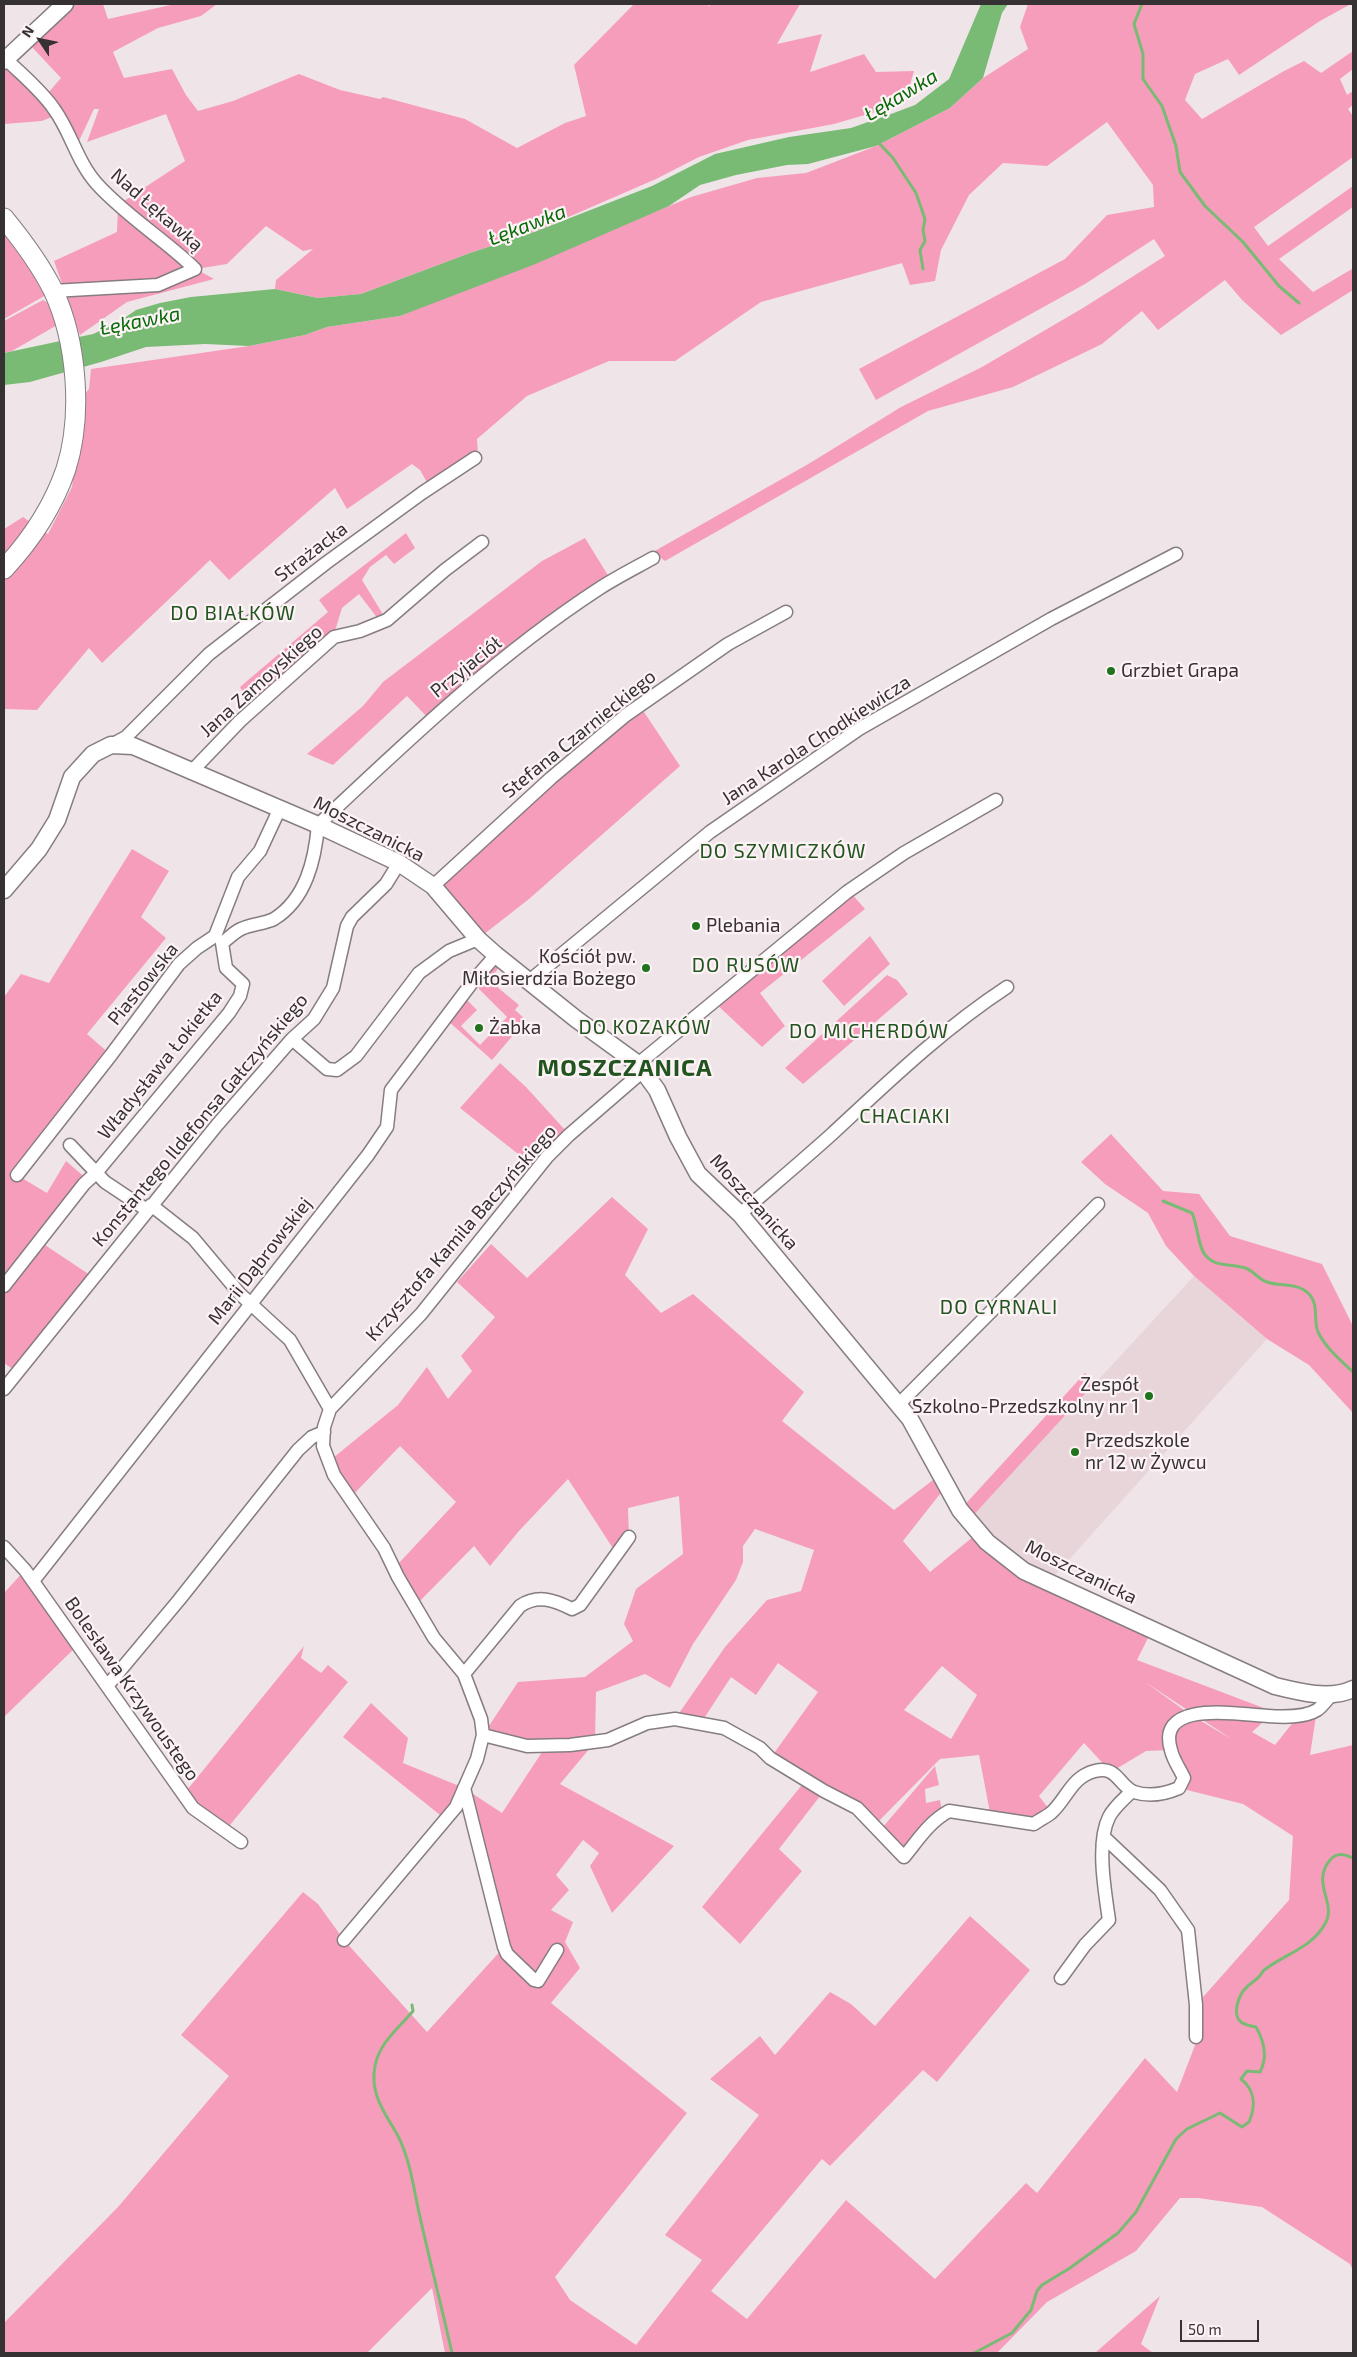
<!DOCTYPE html>
<meta charset="utf-8">
<style>
body{margin:0}
#map{position:relative;width:1357px;height:2357px;overflow:hidden;background:#efe5e8;font-family:"Exo 2",sans-serif}
canvas{display:block}
.frame{position:absolute;inset:0;border:5px solid #363233;pointer-events:none}
.north{position:absolute;left:15px;top:15px;width:50px;height:50px;-webkit-text-stroke:4px #fdf3f6;paint-order:stroke;rotate:304deg;font-size:14px;font-weight:700;line-height:20px;text-align:center;color:#363233}
.north::after{content:'';display:block;margin:auto;width:18px;height:22px;background:#363233;clip-path:polygon(50% 0,100% 100%,50% 72%,0 100%)}
.scale{position:absolute;left:1180px;top:2320px;width:79px;height:22px;box-sizing:border-box;border:2px solid #363233;border-top:0;padding-left:6px;font-size:15px;line-height:18px;white-space:nowrap;color:#363233;-webkit-text-stroke:4px #fdf3f6;paint-order:stroke}
</style>
<div id="map">
<canvas width="1357" height="2357"></canvas>
<div class="frame"></div>
<div class="north">N</div>
<div class="scale">50 m</div>
</div>
<script>
const ctx = document.querySelector('canvas').getContext('2d');
ctx.lineJoin = 'round';
function fillPath(path, color) { ctx.fillStyle = color; ctx.fill(path, 'evenodd'); }
function trace(path, color, width, dash) { ctx.strokeStyle = color; ctx.lineWidth = width; ctx.lineCap = dash ? 'butt' : 'round'; ctx.setLineDash(dash || []); ctx.stroke(path); }
function drawText(font, color, halo, rows, align = 'center') {
  ctx.font = font + ' "Exo 2",sans-serif'; ctx.lineWidth = 4.5; ctx.setLineDash([]); ctx.textBaseline = 'middle'; ctx.strokeStyle = halo; ctx.fillStyle = color; for (const [text, x, y, turn = 0] of rows) {
    ctx.save(); ctx.translate(x, y); ctx.rotate((+turn || 0) * Math.PI / 180); ctx.textAlign = isNaN(turn) ? turn : align; if (halo) ctx.strokeText(text, 0, 0); ctx.fillText(text, 0, 0); ctx.restore();
  }
}
fillPath(new Path2D(`
 M1194,1276L1267,1339L1049,1582L969,1520Z`), '#e8d5da');
fillPath(new Path2D(`
 M68,4H103L108,19L175,4H217L201,16L158,28L113,52L124,78L172,69L186,95L198,111L233,101L299,74L340,90L380,99L383,97L465,119L517,148L565,123L586,116L574,65L634,4H706L709,6L711,4H800L777,44L822,34L810,72L864,54L876,72L914,71L910,85L875,112L834,124L748,140L699,157L656,179L534,232L470,253L361,294L318,298L275,289L276,280L313,249L303,251L266,226L227,264L196,269L214,279L127,302L80,335L54,261L117,232L118,205L185,161L166,114L87,142L99,109H94L79,141H74L47,94L61,78L30,45Z
 M1028,4H1351L1320,21L1239,75L1228,59L1195,74L1185,100L1202,119L1284,71L1304,61L1321,73L1353,51V69L1340,79L1347,95L1353,91V105L1348,109L1353,116V157L1254,227L1268,246L1353,186V207L1279,259L1313,292L1352,269L1353,290L1281,335L1242,300L1225,280L1158,330L1142,311L1102,344L1013,387L928,411L665,561L653,552L810,463L901,407L982,367L1083,308L1165,256L1154,239L1085,284L876,400L859,369L1065,259L1107,215L1154,207L1153,185L1107,122L1047,166L1003,163L969,195L941,250L935,281L910,285L902,263L761,302L675,361H609L527,396L477,439L478,454L429,486L420,470L412,464L347,509L335,488L229,580L210,560L102,663L89,648L37,710L4,709V529L23,517L48,534L72,487L83,396L89,389L91,369L249,346L305,335L327,327L400,316L691,197L757,178L806,173L876,146L950,108L983,78L1028,49L1020,27Z
 M5,69L20,78L54,116L42,121L4,124Z
 M4,220L53,291L4,319Z
 M43,300L51,305L59,324L12,351L4,353V321Z
 M406,533L415,548L394,564L386,555L370,567L362,580L384,616L379,620L359,594L342,608L334,634L253,710L240,687L328,612L319,600Z
 M585,538L609,577L429,719L407,696L333,765L307,754L363,706L383,682L542,561Z
 M640,706L680,766L529,899L483,935L444,886L443,882Z
 M132,849L169,871L141,917L166,938L87,1034L111,1055L17,1175L47,1193L66,1161L88,1180L39,1241L93,1277L17,1372L4,1363V997L21,974L49,983Z
 M850,892L865,909L760,993L785,1026L762,1047L713,1001Z
 M870,936L890,964L844,1006L822,981Z
 M497,964L500,966L494,974L496,986L519,1005L515,1010L526,1020L492,1060L448,1021L466,999L477,1010L461,1026L480,1045L507,1017L479,989L478,985Z
 M887,975L897,980L908,994L803,1084L785,1068Z
 M500,1063L526,1087L566,1131L532,1165L460,1108Z
 M1111,1134L1163,1191L1199,1194L1230,1236L1322,1264L1353,1326V1413L1309,1365L1267,1339L1194,1276L1166,1246L1148,1213L1105,1184L1081,1162Z
 M612,1197L648,1229L625,1275L661,1313L693,1294L804,1392L782,1421L894,1510L942,1473L947,1485L903,1541L930,1572L979,1532L1024,1571L1153,1628L1137,1660L1269,1710V1717L1252,1732L1275,1745L1298,1716L1317,1710L1310,1755L1353,1745V2270L1350,2264L1262,2207L1198,2198H1180L1136,2251L1047,2302L997,2353H445L432,2288L367,2353H4V2323L118,2207L229,2076L181,2035L303,1892L318,1904L344,1940L427,2032L504,1947L464,1789L445,1819L343,1737L371,1703L408,1738L403,1763L464,1788L502,1813L546,1746L483,1735L518,1682L585,1677L633,1641L624,1624L636,1589L683,1554L679,1496L628,1508L629,1537L616,1553L568,1479L519,1531L490,1566L474,1546L418,1603L398,1564L456,1502L400,1446L350,1498L328,1462L398,1405L427,1367L448,1399L472,1371L461,1356L495,1317L457,1282L491,1244L527,1278ZM755,1529L814,1550L801,1591L767,1600L725,1647L675,1719L701,1723L731,1677L756,1695L778,1663L818,1692L772,1756L806,1780L702,1907L740,1944L802,1871L779,1849L824,1791L874,1826L940,1759L979,1755L991,1818L1034,1824L1052,1813L1039,1796L1084,1743L1111,1772L1146,1751L1170,1750L1184,1778L1179,1788L1243,1804L1293,1836L1289,1900L1196,2005L1197,2040L1177,2092L1145,2058L1037,2193L1026,2183L935,2279L846,2200L747,2319L711,2291L822,2159L830,2166L923,2070L937,2082L1030,1970L970,1916L875,2026L851,2004L830,1992L775,2055L760,2036L710,2079L759,2115L665,2235L702,2260L636,2345L570,2300L555,2277L687,2113L551,2003L580,1968L565,1942L573,1922L551,1910L569,1890L556,1875L583,1840L599,1853L590,1866L612,1913L674,1846L560,1784L595,1742L596,1692L645,1674L670,1688L693,1644L736,1580L743,1562V1546ZM942,1666L977,1695L951,1739L904,1710ZM1145,1682L1233,1740L1191,1715Z
 M1085,1373L1095,1383L969,1520L960,1510Z
 M25,1570L78,1645L4,1717V1593Z
 M304,1646L301,1658L321,1673L328,1665L348,1682L225,1831L183,1795Z
 M935,1766L939,1785L925,1789L926,1803L940,1800L942,1811L905,1850L882,1828Z
 M1160,2296L1141,2344L1153,2353H1095Z`), '#f79dbc');
fillPath(new Path2D(`
 M981,4H1008L1002,13L983,78L950,108L876,146L808,164L787,165L736,175L700,185L669,206L533,265L400,316L327,327L305,335L249,346L205,344L146,347L101,362L30,382L4,385V353L93,334L117,323L136,310L160,303L191,297L275,289L318,298L361,294L470,253L534,232L652,186L715,154L789,137L851,128L891,114L915,105L949,79Z`), '#79bb74');
trace(new Path2D(`
 M1142,4L1134,24L1143,54V79L1162,106L1176,146L1180,172L1205,206L1243,242L1279,286L1299,303
 M877,141L893,158L916,193L925,219L923,230L925,241L920,250L923,269
 M1163,1201L1192,1213C1198,1226 1198,1248 1206,1256C1217,1268 1231,1263 1245,1268C1253,1270 1259,1280 1267,1282C1281,1287 1299,1282 1310,1295C1319,1306 1313,1320 1318,1332C1326,1348 1340,1360 1353,1372
 M412,2005L413,2011C399,2028 379,2043 375,2066C369,2097 388,2116 400,2140C411,2164 414,2191 420,2217C430,2262 442,2308 452,2353
 M974,2353L1012,2333L1031,2310L1037,2291L1042,2285L1070,2268L1118,2233L1136,2212L1176,2139L1187,2129L1220,2113L1242,2127L1249,2122C1256,2106 1255,2090 1241,2079L1247,2071L1260,2072C1268,2057 1264,2041 1256,2027C1251,2026 1245,2025 1241,2022C1232,2015 1238,1998 1244,1990C1250,1982 1258,1981 1263,1971C1284,1954 1313,1948 1326,1922C1336,1902 1311,1883 1330,1860C1337,1852 1344,1854 1353,1858`), '#79bb74', 3);
const minor = new Path2D(`
 M6,59C22,75 41,90 54,109C71,132 77,162 97,184C126,216 164,239 195,269L158,285L53,291
 M111,745L126,737L209,654L326,563L422,493L475,458
 M192,771L240,721L334,637L360,631L387,620L445,570L482,542
 M433,886L551,778L626,715L728,644L786,612
 M528,982L710,832L859,729L1051,619L1176,554
 M292,1039L327,1069L337,1070L356,1056L419,973L449,951L478,939
 M638,1064L847,892L904,853L996,800
 M70,1145L105,1182L147,1210
 M17,1175L111,1055L179,964L197,948L215,936L238,877L260,851L280,808
 M151,1205L193,1238L240,1294L290,1340L330,1409
 M740,1214C771,1187 802,1161 832,1134C888,1082 943,1029 1007,987
 M4,1286L84,1184L96,1173L229,1013L240,996L243,984L226,968L222,943C228,939 234,932 241,929C251,924 264,924 274,919C306,899 315,860 318,825C407,741 497,655 600,588C617,577 635,568 653,558
 M4,1389L217,1125L292,1039L314,1019L333,988L347,926L352,917L386,884L399,863
 M899,1404L1098,1204
 M4,1547L25,1570L193,1808L241,1842
 M33,1581L368,1155L387,1127L391,1090L474,980L496,955
 M464,1674L520,1606C538,1594 554,1600 572,1609L580,1605L629,1537
 M108,1685L179,1600L298,1450L312,1437L324,1432
 M483,1735L527,1746L570,1745L608,1740L647,1723L675,1719L724,1728L760,1748L770,1758L824,1791L857,1808L904,1857C918,1840 929,1822 949,1811L1034,1824C1039,1820 1046,1817 1051,1813C1067,1799 1071,1777 1095,1771C1117,1765 1119,1786 1134,1792C1149,1797 1165,1794 1179,1788L1184,1778C1180,1769 1173,1760 1171,1750C1155,1698 1242,1715 1268,1716C1283,1717 1304,1718 1317,1710C1323,1706 1328,1698 1333,1693
 M464,1788L504,1947L507,1954L534,1980L538,1981L557,1950
 M1105,1838L1160,1890L1188,1930L1196,2005V2037
 M344,1940L456,1807L477,1759L483,1735L481,1719L464,1674L434,1638L398,1577L384,1548L334,1475L323,1446L324,1427L330,1409L421,1314L547,1157L569,1135L643,1071
 M1061,1978L1085,1945L1109,1920C1105,1892 1096,1843 1109,1817C1114,1807 1124,1799 1132,1791`);
const tertiary = new Path2D(`
 M4,61L65,4
 M4,890L39,849L57,820L72,777L93,754L111,745L133,746L318,825L399,863L433,886L478,939L496,955L576,1019L638,1064L657,1090L678,1137L698,1174L740,1214L910,1419L960,1510L987,1542L1024,1571L1275,1686C1299,1692 1330,1700 1353,1689`);
const secondary = new Path2D(`
 M4,218C22,240 40,264 53,290C77,341 83,415 66,469C53,507 31,540 4,569`);
trace(minor, '#867d80', 15);
trace(tertiary, '#867d80', 19);
trace(secondary, '#867d80', 21);
trace(minor, '#fff', 12);
trace(tertiary, '#fff', 16);
trace(secondary, '#fff', 19);
for (const [x, y, r, color] of [
 [1111,671,5,"#1f731c"],
 [696,926,5,"#1f731c"],
 [646,968,5,"#1f731c"],
 [479,1028,5,"#1f731c"],
 [1149,1396,5,"#1f731c"],
 [1075,1452,5,"#1f731c"]
]) { const dot = new Path2D(); dot.arc(x, y, r, 0, 2 * Math.PI); ctx.fillStyle = color; ctx.fill(dot); trace(dot, '#fdf3f6', 2); }
drawText('19px', '#363233', '#fdf3f6', [
 ["Nad Łękawką",157,210,41],
 ["Strażacka",311,552,-37],
 ["Przyjaciół",466,667,-39],
 ["Jana Zamoyskiego",261,681,-42],
 ["Stefana Czarnieckiego",579,734,-39],
 ["Jana Karola Chodkiewicza",816,740,-33],
 ["Moszczanicka",369,829,27],
 ["Piastowska",143,984,-51],
 ["Władysława Łokietka",160,1065,-51],
 ["Konstantego Ildefonsa Gałczyńskiego",200,1120,-50],
 ["Moszczanicka",754,1202,48],
 ["Krzysztofa Kamila Baczyńskiego",461,1233,-49],
 ["Marii Dąbrowskiej",260,1261,-52],
 ["Moszczanicka",1081,1572,26],
 ["Bolesława Krzywoustego",132,1689,55]
]);
drawText('19px', '#363233', '#fdf3f6', [
 ["Grzbiet Grapa",1121,671],
 ["Plebania",706,926],
 ["Kościół pw.",636,957,"right"],
 ["Miłosierdzia Bożego",636,979,"right"],
 ["Żabka",489,1028],
 ["Zespół",1139,1385,"right"],
 ["Szkolno-Przedszkolny nr 1",1139,1407,"right"],
 ["Przedszkole",1085,1441],
 ["nr 12 w Żywcu",1085,1463]
], 'left');
drawText('italic 20px', '#066a06', '#fdf3f6', [
 ["Łękawka",901,95,-31],
 ["Łękawka",527,225,-21],
 ["Łękawka",140,321,-11]
]);
ctx.letterSpacing = '1px';
drawText('20px', '#21541e', '#fdf3f6', [
 ["DO BIAŁKÓW",233,613],
 ["DO SZYMICZKÓW",783,851],
 ["DO RUSÓW",746,965],
 ["DO KOZAKÓW",645,1027],
 ["DO MICHERDÓW",869,1031],
 ["CHACIAKI",905,1116],
 ["DO CYRNALI",999,1307]
]);
ctx.letterSpacing = '0px';
ctx.letterSpacing = '1px';
drawText('bold 24px', '#21541e', '#fdf3f6', [
 ["MOSZCZANICA",625,1068]
]);
ctx.letterSpacing = '0px';
</script>
